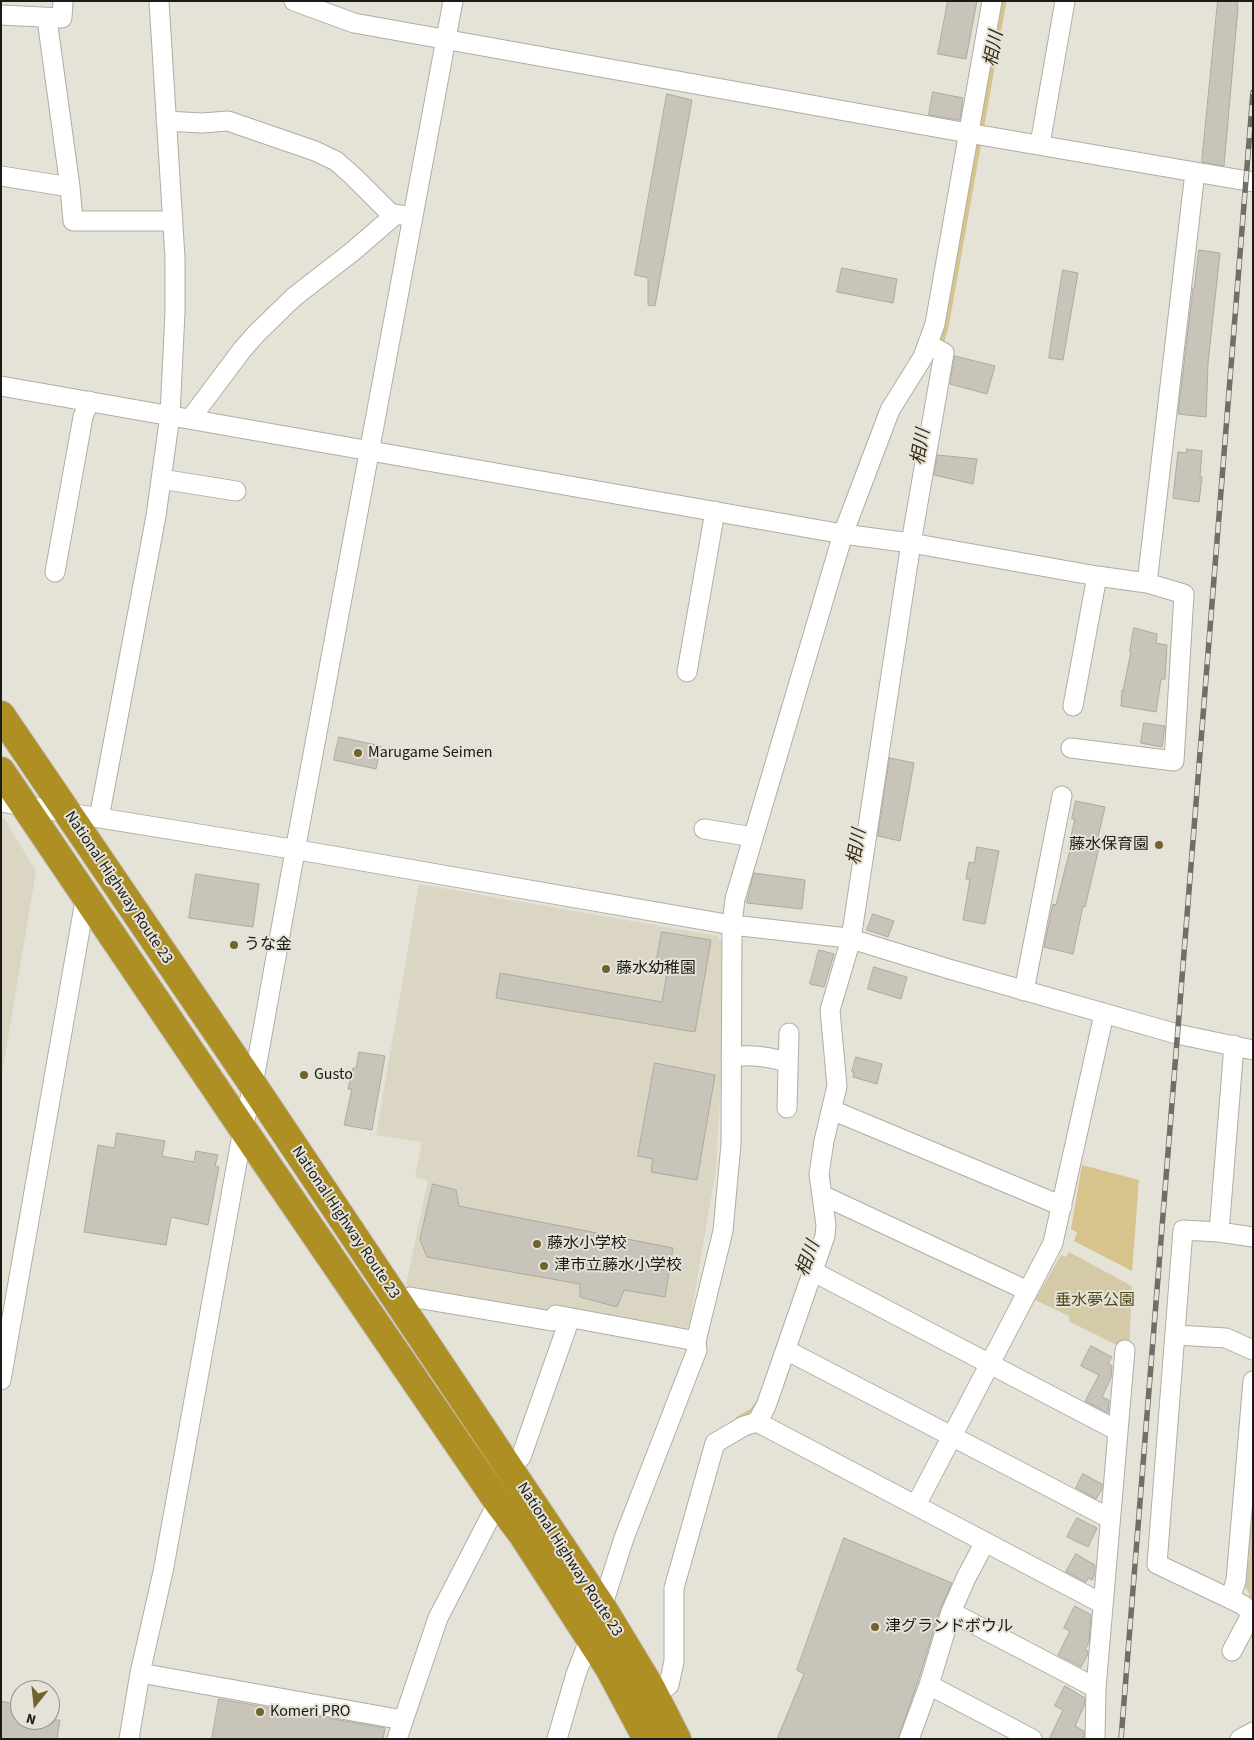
<!DOCTYPE html>
<meta charset="utf-8">
<style>
body{margin:0}
#map{position:relative;width:1254px;height:1740px;overflow:hidden;background:#e5e2d8;font-family:"Source Sans 3",sans-serif}
canvas{display:block}
.frame{position:absolute;inset:0;border:2px solid #1b1a17;pointer-events:none}
.north{position:absolute;left:10px;top:1680px;width:50px;height:50px;box-sizing:border-box;background:#e5e2d8;border:1px solid #94928b;border-radius:50%;rotate:196deg;font-size:14px;font-weight:700;line-height:20px;text-align:center;color:#1b1a17}
.north::after{content:'';display:block;margin:auto;width:18px;height:22px;background:#72622f;clip-path:polygon(50% 0,100% 100%,50% 72%,0 100%)}
</style>
<div id="map">
<canvas width="1254" height="1740"></canvas>
<div class="frame"></div>
<div class="north">N</div>
</div>
<script>
const ctx = document.querySelector('canvas').getContext('2d');
ctx.lineJoin = 'round';
function fillPath(path, color) { ctx.fillStyle = color; ctx.fill(path, 'evenodd'); }
function trace(path, color, width, dash) { ctx.strokeStyle = color; ctx.lineWidth = width; ctx.lineCap = dash ? 'butt' : 'round'; ctx.setLineDash(dash || []); ctx.stroke(path); }
function drawText(font, color, halo, rows, align = 'center') {
  ctx.font = font + ' "Source Sans 3","Noto Sans JP",sans-serif'; ctx.lineWidth = 4; ctx.setLineDash([]); ctx.textBaseline = 'middle'; ctx.strokeStyle = halo; ctx.fillStyle = color; for (const [text, x, y, turn = 0] of rows) {
    ctx.save(); ctx.translate(x, y); ctx.rotate((+turn || 0) * Math.PI / 180); ctx.textAlign = isNaN(turn) ? turn : align; if (halo) ctx.strokeText(text, 0, 0); ctx.fillText(text, 0, 0); ctx.restore();
  }
}
fillPath(new Path2D(`
 M1,818H4L36,871L1,1080Z
 M419,884L717,936L723,943L721,996L724,1030L716,1169L689,1327L685,1330L552,1305L549,1316L410,1290L406,1284L428,1180L415,1177L422,1142L376,1135Z`), '#dbd5c4');
fillPath(new Path2D(`
 M1069,1252L1132,1286L1129,1351L1070,1322L1069,1316L1035,1300L1061,1255L1066,1257Z
 M1253,1519V1602L1249,1600V1593L1242,1583L1249,1558L1250,1521Z`), '#d5caa8');
fillPath(new Path2D(`
 M1082,1165L1139,1180L1132,1271L1074,1241L1077,1232L1071,1229Z`), '#d6c48c');
trace(new Path2D(`
 M940,348L946,327L1004,1
 M738,1419L752,1411L758,1403`), '#d6c48c', 5);
const building = new Path2D(`
 M948,1H977L966,59L938,54Z
 M1218,1H1238L1237,7H1238L1224,166L1202,162Z
 M933,92L963,98L960,120L929,115Z
 M667,94L692,100L655,306L648,305V278L635,275Z
 M1199,250L1220,253L1208,363L1206,417L1178,414L1193,288H1194Z
 M842,268L897,279L893,303L837,292Z
 M1063,270L1078,273L1063,360L1049,358Z
 M955,356L995,366L987,394L950,384Z
 M1187,449L1202,451L1200,476L1202,477L1199,502L1173,498L1178,452L1186,453Z
 M938,455L977,459L973,484L934,475Z
 M1134,628L1157,634L1156,643L1167,645L1165,679H1161L1156,712L1121,706L1122,690L1123,691L1131,652H1130Z
 M1144,723L1165,726L1162,747L1141,743Z
 M339,737L381,746L376,769L334,760Z
 M890,758L914,763L900,841L878,836Z
 M1076,801L1105,807L1098,837L1101,838L1097,856L1085,907L1083,906L1073,954L1044,947L1053,904L1056,905L1070,850L1068,849L1075,819H1072Z
 M977,847L999,851L985,924L963,920L970,879H966L969,862L974,863Z
 M754,873L805,880L802,909L747,903Z
 M196,874L259,884L253,927L189,918Z
 M873,914L894,921L888,937L867,930Z
 M662,932L711,940L695,1032L496,998L500,973L662,1002L669,961L657,959Z
 M819,950L834,954L824,987L810,984Z
 M874,967L907,977L901,999L868,989Z
 M359,1052L385,1056L372,1130L344,1125L352,1089H348L353,1068H356Z
 M856,1057L882,1064L877,1084L853,1077L854,1072H852Z
 M655,1063L715,1075L697,1180L651,1172L653,1159L638,1156Z
 M117,1133L165,1141L162,1156L194,1162L196,1151L218,1155L215,1166L219,1167L208,1225L171,1217L166,1245L84,1232L98,1145L114,1148Z
 M433,1184L456,1190L459,1206L673,1248L665,1297L624,1290L617,1307L580,1297V1284L427,1257L420,1240Z
 M1091,1346L1112,1357L1108,1363L1112,1366L1111,1378L1102,1397L1109,1400L1108,1413L1085,1401L1099,1375L1081,1366Z
 M1083,1474L1102,1484V1489L1096,1499L1076,1488Z
 M1077,1518L1097,1528L1088,1547L1067,1537Z
 M844,1538L952,1583L940,1609L920,1675L898,1739H777L804,1674L797,1670Z
 M1076,1554L1095,1565L1094,1576L1092,1580L1088,1578L1086,1582L1066,1572Z
 M1075,1606L1091,1615L1089,1642L1085,1650L1088,1651V1654L1081,1667L1058,1655L1070,1631L1064,1628Z
 M1065,1686L1085,1698L1084,1706L1075,1726L1084,1731V1739H1049L1063,1710L1055,1706Z
 M219,1699L385,1728L383,1739H212Z
 M1,1701L20,1705V1720H60L57,1739H1Z`);
fillPath(building, '#c8c4ba');
trace(building, '#aca99f', 1);
const minor = new Path2D(`
 M294,1L354,23L968,133L1253,182
 M1,15L62,18L63,1
 M47,19L70,187L73,221H173
 M166,121L202,123L228,121L315,151L336,161L354,177L390,213L407,216
 M1040,144L1065,1
 M1,176L70,187
 M1,386L843,534L911,543L1097,576L1147,583L1184,594L1174,761L1071,748
 M191,418L242,350L256,334L294,297L352,252L395,215
 M161,479L236,491
 M55,572L83,417L89,401
 M1147,583L1195,172
 M687,672L715,511
 M1073,706L1097,576
 M1,802L310,852L732,925L848,938L949,969L1177,1034L1253,1050
 M99,818L156,516L170,415L175,312V258L159,1
 M704,829L753,837
 M1024,991L1062,796
 M1234,1045L1219,1232L1253,1237
 M731,1057C752,1054 769,1056 788,1063
 M787,1108L789,1033
 M832,1110L1062,1206
 M822,1195L1028,1291
 M1219,1232L1183,1230L1157,1564L1243,1605L1251,1613
 M812,1271L1118,1431
 M410,1297L552,1321L556,1315L696,1341
 M1176,1335L1226,1338L1253,1350
 M786,1350L1109,1518
 M1,1380L86,895
 M757,1422L1103,1604
 M509,1468L521,1457L570,1318
 M916,1505L1053,1243L1104,1014
 M1230,1599L1236,1581L1253,1381
 M951,1612L1096,1688
 M1232,1651L1253,1611
 M140,1673L403,1720
 M929,1685L1032,1739
 M655,1695L669,1685L674,1661V1588L715,1443L744,1426L757,1422L766,1406L825,1236L826,1225L819,1174L824,1141L837,1086L830,1010L851,939L911,543L944,353L928,344
 M129,1739L140,1673L163,1572L243,1129L253,1085L295,851L453,1
 M397,1739L438,1618L498,1502
 M557,1739L576,1674L602,1607L624,1538L697,1350L696,1341L723,1231L731,1144L732,925L735,899L843,534L890,410L923,357L935,324L992,1
 M909,1739L929,1685L951,1612L966,1578L985,1542
 M1095,1739L1096,1688L1125,1350
 M1240,1739L1253,1732`);
const highway = new Path2D(`
 M1,715L253,1085L602,1607L651,1688L677,1739
 M1,771L243,1129L498,1502L522,1534L609,1668L647,1739`);
trace(minor, '#b0ada3', 21);
trace(highway, '#c4c3c3', 30);
trace(minor, '#fff', 19);
trace(highway, '#ae8f24', 28);
const rail = new Path2D(`
 M1121,1739L1253,92`);
trace(rail, '#6f6e68', 5.5);
trace(rail, '#e5e2d8', 4, [11]);
for (const [x, y, r, color] of [
 [358,753,5,"#72622f"],
 [1159,845,5,"#72622f"],
 [234,945,5,"#72622f"],
 [606,969,5,"#72622f"],
 [304,1075,5,"#72622f"],
 [537,1244,5,"#72622f"],
 [544,1266,5,"#72622f"],
 [875,1627,5,"#72622f"],
 [260,1712,5,"#72622f"]
]) { const dot = new Path2D(); dot.arc(x, y, r, 0, 2 * Math.PI); ctx.fillStyle = color; ctx.fill(dot); trace(dot, '#e5e2d8', 2); }
drawText('16px', '#1b1a17', '#e5e2d8', [
 ["Marugame Seimen",368,753],
 ["藤水保育園",1149,845,"right"],
 ["うな金",244,945],
 ["藤水幼稚園",616,969],
 ["Gusto",314,1075],
 ["藤水小学校",547,1244],
 ["津市立藤水小学校",554,1266],
 ["津グランドボウル",885,1627],
 ["Komeri PRO",270,1712]
], 'left');
drawText('16px', '#1b1a17', '#e5e2d8', [
 ["National Highway Route 23",118,888,56],
 ["National Highway Route 23",345,1223,56],
 ["National Highway Route 23",569,1560,57]
]);
drawText('16px', '#54471c', '#e5e2d8', [
 ["垂水夢公園",1095,1301]
]);
drawText('italic 18px', '#332b11', '#e5e2d8', [
 ["相川",995,49,-80],
 ["相川",922,447,-81],
 ["相川",858,847,-81],
 ["相川",809,1259,-70]
]);
</script>
